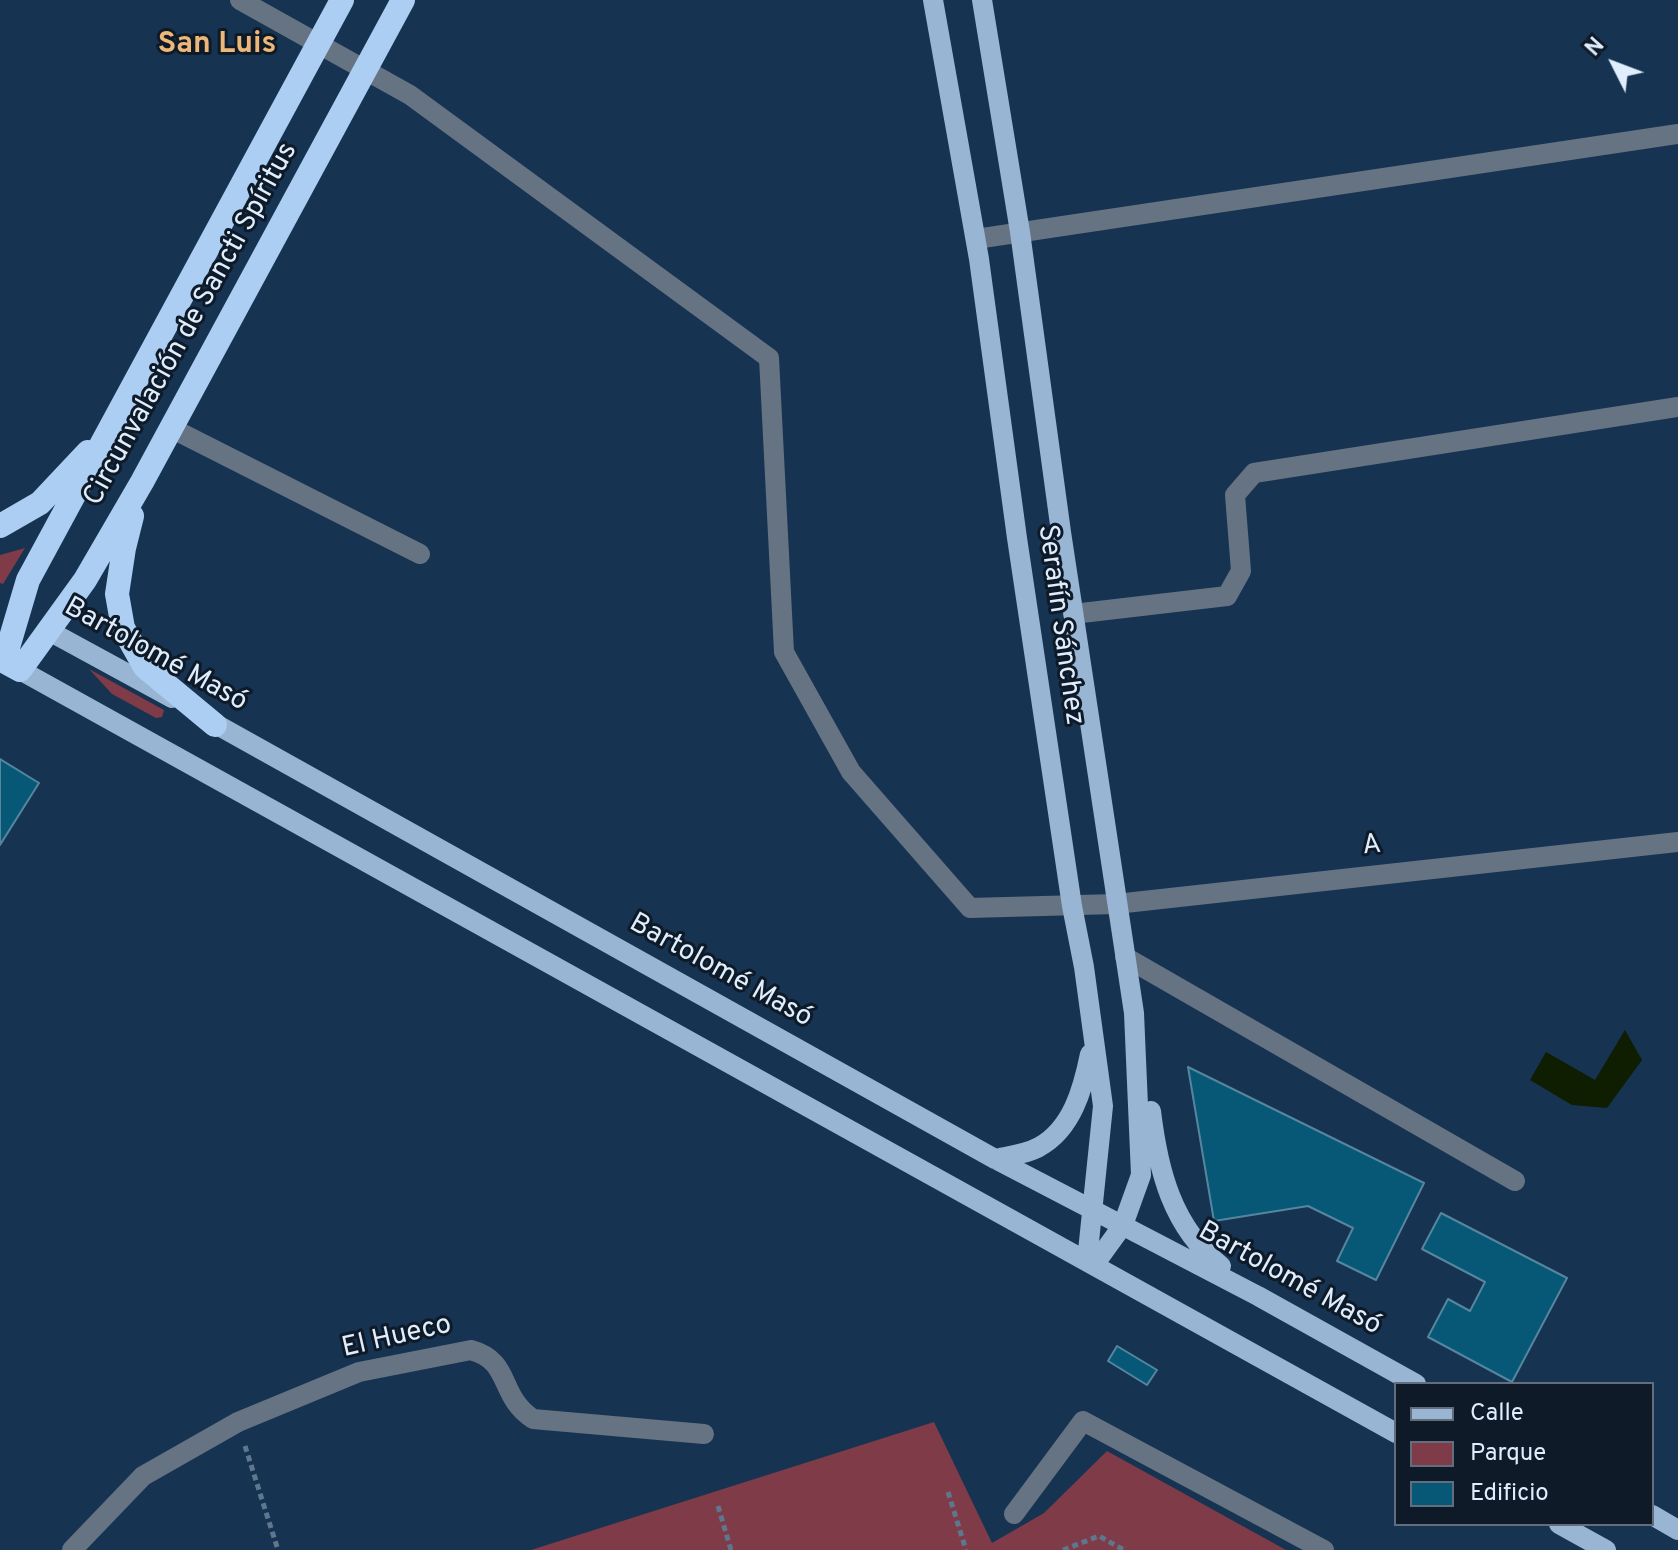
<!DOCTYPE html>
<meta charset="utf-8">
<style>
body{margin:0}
#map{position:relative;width:1678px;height:1550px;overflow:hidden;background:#163351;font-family:Overpass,sans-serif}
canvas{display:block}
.legend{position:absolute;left:1394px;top:1382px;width:260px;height:144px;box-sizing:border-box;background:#0e1a28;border:2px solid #626e7d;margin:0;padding:10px 14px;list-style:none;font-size:24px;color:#dfedfc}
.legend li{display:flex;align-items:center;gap:16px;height:40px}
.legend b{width:40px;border:2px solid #626e7d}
.north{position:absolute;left:1574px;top:24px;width:80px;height:80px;-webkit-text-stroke:6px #0e1a28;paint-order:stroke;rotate:312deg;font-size:22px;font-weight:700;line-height:32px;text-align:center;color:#dfedfc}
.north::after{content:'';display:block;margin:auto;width:28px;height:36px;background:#dfedfc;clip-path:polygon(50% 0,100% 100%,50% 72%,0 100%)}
</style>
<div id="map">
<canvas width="1678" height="1550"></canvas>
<ul class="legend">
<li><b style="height:10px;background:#98b5d3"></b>Calle</li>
<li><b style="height:22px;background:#7f3b47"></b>Parque</li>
<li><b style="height:22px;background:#065876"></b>Edificio</li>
</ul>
<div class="north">N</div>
</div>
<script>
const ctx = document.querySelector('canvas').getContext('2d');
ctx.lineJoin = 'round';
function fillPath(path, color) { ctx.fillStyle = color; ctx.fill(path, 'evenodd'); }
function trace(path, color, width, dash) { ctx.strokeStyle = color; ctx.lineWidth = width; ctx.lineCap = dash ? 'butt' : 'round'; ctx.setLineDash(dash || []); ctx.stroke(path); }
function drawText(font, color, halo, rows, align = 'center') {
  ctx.font = font + ' Overpass,sans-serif'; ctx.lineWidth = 6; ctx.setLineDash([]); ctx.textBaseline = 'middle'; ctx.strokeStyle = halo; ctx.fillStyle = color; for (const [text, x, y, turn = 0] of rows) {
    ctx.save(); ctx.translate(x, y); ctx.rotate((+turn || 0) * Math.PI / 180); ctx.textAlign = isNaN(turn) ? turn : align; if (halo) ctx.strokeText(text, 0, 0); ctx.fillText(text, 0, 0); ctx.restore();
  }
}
fillPath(new Path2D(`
 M25,548L3,584L0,583V555Z
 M89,669L164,710L162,717L156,718L112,694Z
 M934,1422L992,1543L1044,1513L1107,1451L1286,1550H531Z`), '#7f3b47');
fillPath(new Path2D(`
 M1625,1030L1642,1060L1607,1108L1572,1105L1530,1080L1546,1052L1595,1080Z`), '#0f1e01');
const building = new Path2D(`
 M0,759L39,783L0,845Z
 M1188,1067L1424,1183L1376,1280L1337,1261L1353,1228L1308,1206L1214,1221Z
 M1441,1213L1567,1278L1512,1382L1428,1337L1448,1299L1470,1311L1485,1282L1422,1249Z
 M1117,1346L1157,1370L1147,1385L1108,1361Z`);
fillPath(building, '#065876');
trace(building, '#56869e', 2);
trace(new Path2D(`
 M245,1446L278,1550
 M948,1492L966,1550
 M718,1506L731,1550
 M1063,1550L1099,1536L1124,1550`), '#5f768f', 5, [6, 4]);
trace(new Path2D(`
 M240,0L410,95L769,358L784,652L851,772L970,908L1116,904L1678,842
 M976,239L1678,134
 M171,428L420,554
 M1073,614L1227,596L1241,571L1235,495L1254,473L1678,407
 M1125,957L1515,1181
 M1014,1514L1083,1421L1324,1550
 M72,1550L143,1476L238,1422L359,1372L471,1350C512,1361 498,1396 533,1419L704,1434`), '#667383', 20);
trace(new Path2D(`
 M933,0L979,259L1017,538L1072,906L1084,967L1103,1106L1087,1261
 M982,0L1020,232L1061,532L1134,1013L1141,1175L1123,1225L1094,1265
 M49,631L172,698
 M20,670L1396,1433
 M203,717L995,1159L1258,1296L1416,1384
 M1151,1111C1158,1170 1172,1227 1221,1266
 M995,1159C1009,1156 1027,1154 1039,1147C1072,1129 1083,1089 1090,1054
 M1652,1515L1678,1530
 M1559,1524L1606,1550`), '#98b5d3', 20);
trace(new Path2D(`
 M132,516L124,548L117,594L123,628L145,667L215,725
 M0,526L40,503L88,452
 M0,659L20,670L85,580L142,482L403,0
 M4,661L28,580L342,0`), '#accef3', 24);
drawText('28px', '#dfedfc', '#0e1a28', [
 ["Circunvalación de Sancti Spíritus",192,325,-61],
 ["Serafín Sánchez",1059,625,82],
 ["Bartolomé Masó",155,656,29],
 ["A",1372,847,-6],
 ["Bartolomé Masó",720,972,29],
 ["Bartolomé Masó",1289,1280,29],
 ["El Hueco",397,1338,-13]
]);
drawText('bold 30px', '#ecb779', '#0e1a28', [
 ["San Luis",217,46]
]);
</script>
